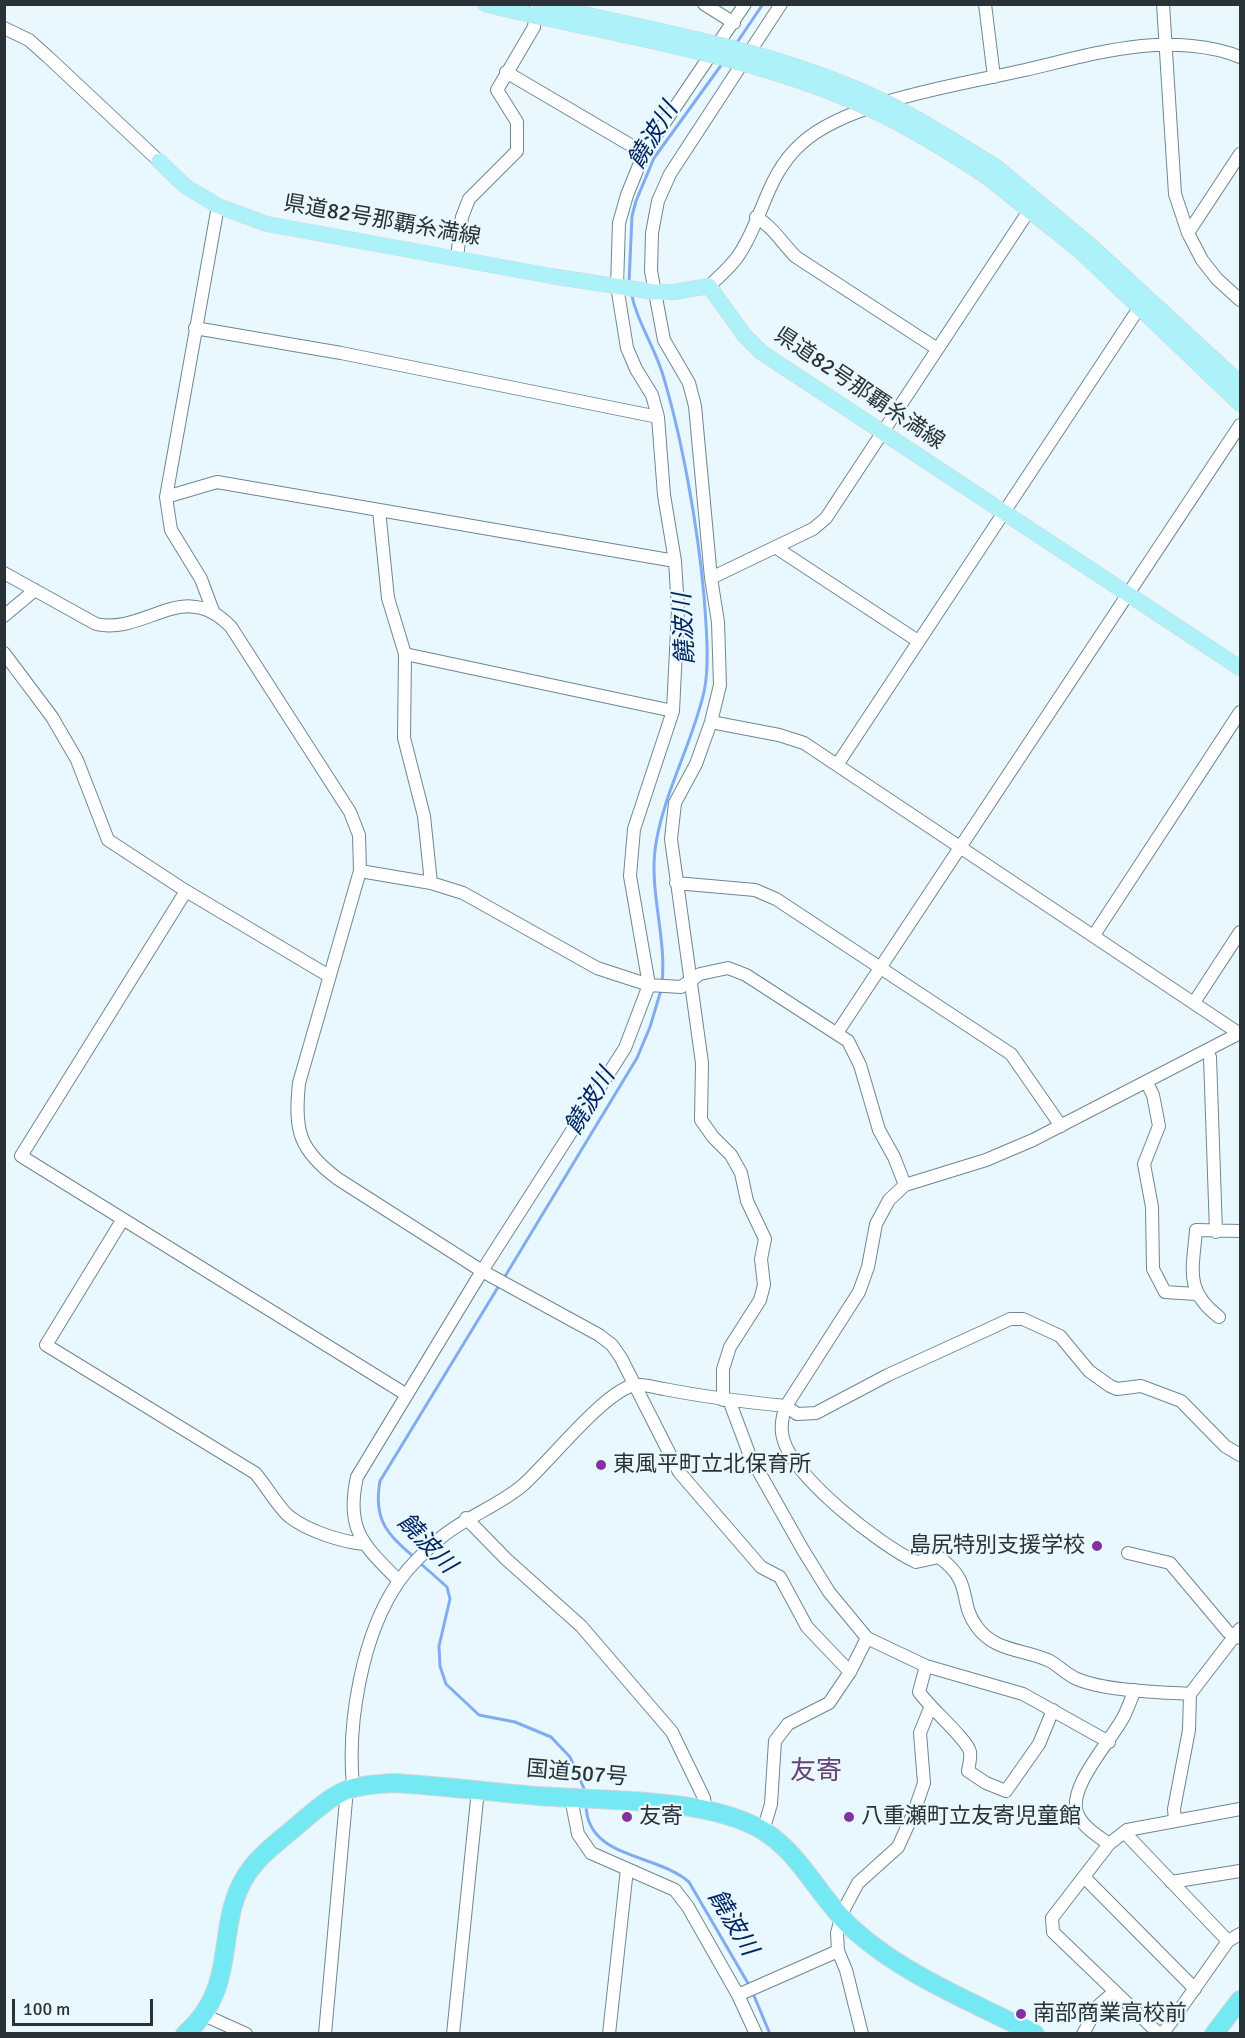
<!DOCTYPE html>
<meta charset="utf-8">
<style>
body{margin:0}
#map{position:relative;width:1245px;height:2038px;overflow:hidden;background:#e8f8fe;font-family:Signika,sans-serif}
canvas{display:block}
.frame{position:absolute;inset:0;border:6px solid #293337;pointer-events:none}
.scale{position:absolute;left:12px;top:1999px;width:141px;height:27px;box-sizing:border-box;border:3px solid #293337;border-top:0;padding-left:8px;font-size:18px;line-height:21px;white-space:nowrap;color:#293337;-webkit-text-stroke:4px #e8f8fe;paint-order:stroke}
</style>
<div id="map">
<canvas width="1245" height="2038"></canvas>
<div class="frame"></div>
<div class="scale">100 m</div>
</div>
<script>
const ctx = document.querySelector('canvas').getContext('2d');
ctx.lineJoin = 'round';
function trace(path, color, width, dash) { ctx.strokeStyle = color; ctx.lineWidth = width; ctx.lineCap = dash ? 'butt' : 'round'; ctx.setLineDash(dash || []); ctx.stroke(path); }
function drawText(font, color, halo, rows, align = 'center') {
  ctx.font = font + ' Signika,"Noto Sans JP",sans-serif'; ctx.lineWidth = 4.5; ctx.setLineDash([]); ctx.textBaseline = 'middle'; ctx.strokeStyle = halo; ctx.fillStyle = color; for (const [text, x, y, turn = 0] of rows) {
    ctx.save(); ctx.translate(x, y); ctx.rotate((+turn || 0) * Math.PI / 180); ctx.textAlign = isNaN(turn) ? turn : align; if (halo) ctx.strokeText(text, 0, 0); ctx.fillText(text, 0, 0); ctx.restore();
  }
}
trace(new Path2D(`
 M736,44L763,4
 M629,283L632,216L636,201L654,158L722,64
 M631,292C637,322 653,344 662,372C682,437 698,528 704,596C706,624 710,665 704,692C692,744 665,790 656,843C648,890 667,936 662,983
 M504,1278L637,1058L650,1027L661,990
 M415,1558C387,1534 373,1520 380,1481L500,1284
 M420,1563L447,1587L450,1599L439,1646L440,1666L446,1684L479,1715L515,1722L551,1737L570,1757L586,1793
 M586,1805C587,1859 656,1853 689,1882L749,1985
 M752,1991L770,2034`), '#82acf1', 3);
const minor = new Path2D(`
 M704,4L734,23
 M985,4L994,77
 M1163,4L1175,194L1188,233L1202,260L1217,279L1240,300
 M4,28L29,40L48,57L159,161
 M506,72L644,153
 M756,217C773,227 782,243 796,257L936,348
 M1188,233L1240,154
 M457,257L462,217L469,199L517,151V122L497,90L534,27L536,9
 M709,286C720,276 732,266 740,253C764,216 766,175 802,143C848,101 963,84 1025,70C1064,61 1102,50 1142,46C1173,43 1211,45 1240,57
 M195,328L341,353L658,417
 M166,497L217,482L675,561
 M379,510L388,598L405,654L404,738L424,816L431,883
 M775,547L918,641
 M4,573L96,624C146,635 184,577 231,627L350,812L359,835L360,871L299,1083C294,1131 299,1150 338,1179L482,1271L599,1335L612,1345L621,1358L679,1472L761,1567L780,1577L807,1627L850,1672
 M711,578L813,529L826,518L1030,209
 M213,611L201,579L171,530L166,497L218,206
 M4,616L35,590
 M4,653L52,717L77,760L108,840L186,891L329,976
 M405,654L673,711
 M711,722L779,735L804,743L1240,1034
 M837,765L1139,308
 M360,871L431,883L463,893L597,968L649,985L681,987L700,974L728,968L746,975L848,1041L860,1065L879,1130L894,1157L905,1185
 M676,883L755,890L776,899L1011,1054L1061,1126
 M186,891L21,1156L407,1395
 M1094,935L1240,712
 M1195,1001L1240,932
 M837,1033L1240,425
 M1207,1052L1210,1057L1216,1232
 M1147,1083L1153,1095L1159,1126L1144,1164L1152,1207L1153,1269L1165,1292L1196,1294
 M123,1219L46,1345L255,1473C266,1485 279,1509 290,1517C308,1531 342,1542 364,1544
 M1219,1317C1184,1290 1193,1270 1196,1230L1240,1231
 M723,1400V1369L730,1347L760,1300L764,1285L761,1259L765,1239L747,1201L741,1173L731,1155L713,1137L701,1120L702,1063L671,839L675,803L696,764L711,722L720,685L718,622L711,578L695,406L689,383L664,340L651,271L652,233L658,201L670,174L781,4
 M729,1400L750,1456L803,1550L829,1592L867,1638L926,1666L1023,1694L1109,1742
 M466,1518L506,1559L581,1626L672,1732L704,1798L706,1811
 M1128,1553L1170,1563L1228,1632L1240,1638
 M399,1581C364,1545 345,1531 357,1477L482,1271L625,1048L649,985L630,876L634,829L673,711L678,609L675,561L664,495L658,417L652,395L636,369L627,348L617,286L619,223L627,195L644,153L745,4
 M926,1666L919,1692C929,1707 968,1740 970,1752C971,1758 969,1765 968,1771L986,1783L1006,1791L1039,1744L1053,1710
 M1190,1694C1159,1692 1105,1691 1077,1679C1067,1675 1059,1666 1050,1661C1025,1649 995,1652 977,1627C957,1600 975,1584 939,1557L916,1562C880,1545 792,1477 783,1438C780,1427 782,1417 786,1406L797,1414L816,1413L888,1375L991,1328L1010,1319H1023L1060,1336L1089,1371L1110,1386L1117,1389L1141,1386L1181,1401L1225,1446L1240,1455
 M353,1786C347,1723 362,1634 399,1581C411,1564 427,1549 443,1536C468,1516 500,1505 523,1485C551,1460 600,1396 633,1385C642,1383 656,1388 664,1389C705,1397 745,1402 786,1406L859,1292L868,1267L876,1224L889,1200L905,1185L986,1160L1033,1140L1240,1033
 M571,1798L578,1834L591,1853L675,1890L688,1907L738,1995L756,2034
 M1240,1809L1127,1830L1109,1844L1052,1918L1053,1932L1157,2032H1164L1228,1941L1240,1934
 M1175,1821L1174,1809L1189,1730L1190,1694L1240,1629
 M763,1831L771,1804L775,1741L788,1724L829,1703L850,1672L867,1638
 M1124,1832L1228,1941
 M1109,1844C1098,1836 1084,1828 1078,1815C1065,1789 1112,1740 1124,1716C1128,1708 1131,1699 1135,1690
 M1084,1877L1195,1989
 M1171,1882L1240,1871
 M738,1995L838,1951
 M204,2015L246,2034
 M325,2034L347,1789
 M453,2034L478,1790
 M609,2034L627,1869
 M862,2034L846,1970L838,1951L837,1933L843,1911L858,1883L898,1847L914,1812L924,1783L920,1733L930,1708
 M1083,2034L1098,2006L1113,1993`);
const major = new Path2D(`
 M159,161L185,186L218,206L267,224L551,276L654,292H674L709,286L744,335L761,352L1240,668
 M995,166L1090,245L1240,383
 M987,177L1080,251L1240,404`);
const highway = new Path2D(`
 M185,2034C241,1986 213,1926 247,1874C260,1854 282,1839 300,1823C337,1792 344,1785 394,1783C442,1786 490,1792 539,1796C605,1801 705,1797 762,1830C801,1853 821,1901 854,1930C905,1976 975,2003 1035,2034
 M1214,2034L1240,2000`);
trace(minor, '#708790', 14);
trace(major, '#d4d6d7', 16);
trace(highway, '#d4d6d7', 20);
trace(minor, '#fff', 12);
trace(major, '#acf2f8', 15);
trace(highway, '#75e9f3', 18);
const majorBridge = new Path2D(`
 M484,4C602,33 726,50 840,96C893,117 940,146 987,177
 M540,4C654,31 774,49 881,100C921,119 957,143 995,166`);
trace(majorBridge, '#d4d6d7', 16, []);
trace(majorBridge, '#acf2f8', 15);
for (const [x, y, r, color] of [
 [601,1465,6,"#85309f"],
 [1097,1546,6,"#85309f"],
 [627,1817,6,"#85309f"],
 [849,1817,6,"#85309f"],
 [1021,2014,6,"#85309f"]
]) { const dot = new Path2D(); dot.arc(x, y, r, 0, 2 * Math.PI); ctx.fillStyle = color; ctx.fill(dot); trace(dot, '#e8f8fe', 2); }
drawText('22px', '#293337', '#e8f8fe', [
 ["県道82号那覇糸満線",382,221,10],
 ["県道82号那覇糸満線",859,389,34],
 ["国道507号",577,1774,5]
]);
drawText('22px', '#293337', '#e8f8fe', [
 ["東風平町立北保育所",613,1465],
 ["島尻特別支援学校",1085,1546,"right"],
 ["友寄",639,1817],
 ["八重瀬町立友寄児童館",861,1817],
 ["南部商業高校前",1033,2014]
], 'left');
drawText('italic 24px', '#022560', '#e8f8fe', [
 ["饒波川",654,136,-59],
 ["饒波川",685,629,-93],
 ["饒波川",591,1102,-59],
 ["饒波川",426,1544,46],
 ["饒波川",732,1923,59]
]);
drawText('26px', '#683f76', '#e8f8fe', [
 ["友寄",816,1772]
]);
</script>
